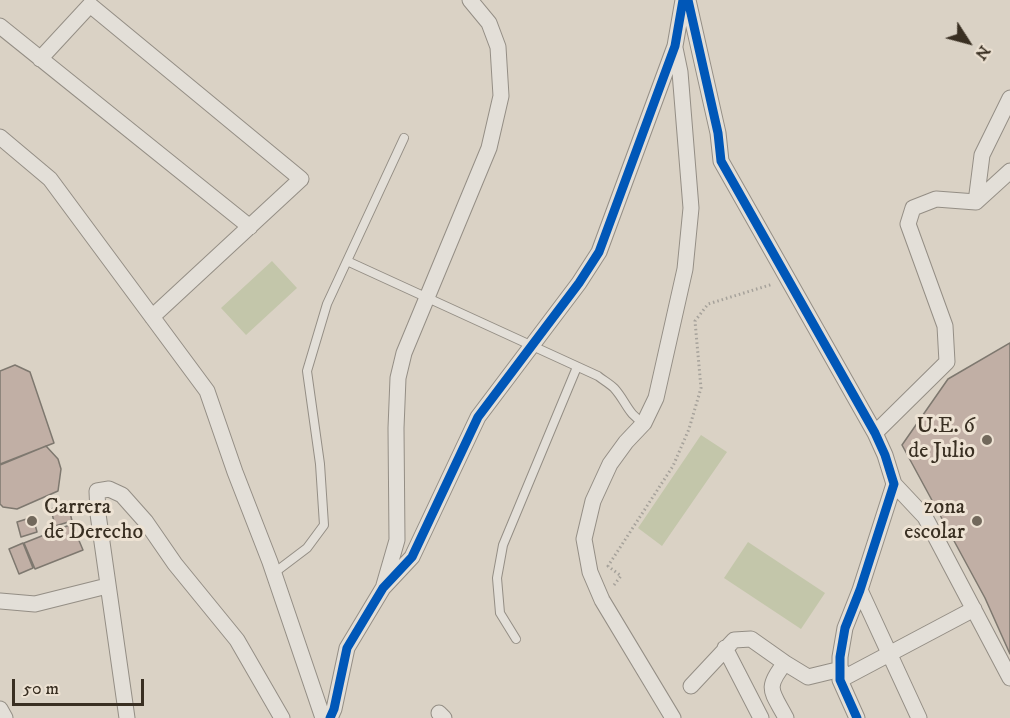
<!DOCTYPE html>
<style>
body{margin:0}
#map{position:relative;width:1010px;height:718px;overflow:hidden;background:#dad2c5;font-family:"IM FELL DW Pica",serif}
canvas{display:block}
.north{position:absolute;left:938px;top:12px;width:60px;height:60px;-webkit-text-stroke:4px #ede2d3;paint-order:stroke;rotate:126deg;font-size:16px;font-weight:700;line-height:24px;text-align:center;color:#392f22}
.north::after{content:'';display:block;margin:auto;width:21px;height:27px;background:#392f22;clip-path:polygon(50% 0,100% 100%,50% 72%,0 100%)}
.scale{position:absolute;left:12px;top:679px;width:132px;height:27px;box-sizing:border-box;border:3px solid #392f22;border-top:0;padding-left:8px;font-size:18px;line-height:21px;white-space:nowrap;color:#392f22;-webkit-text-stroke:4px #ede2d3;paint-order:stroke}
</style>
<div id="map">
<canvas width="1010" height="718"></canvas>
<div class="north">N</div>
<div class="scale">50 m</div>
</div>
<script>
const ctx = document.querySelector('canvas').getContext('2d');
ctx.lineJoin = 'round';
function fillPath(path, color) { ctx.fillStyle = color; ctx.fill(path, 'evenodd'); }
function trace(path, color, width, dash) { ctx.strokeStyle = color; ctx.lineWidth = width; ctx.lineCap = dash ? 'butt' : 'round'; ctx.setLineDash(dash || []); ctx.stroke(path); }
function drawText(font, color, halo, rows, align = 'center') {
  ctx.font = font + ' "IM FELL DW Pica",serif'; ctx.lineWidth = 6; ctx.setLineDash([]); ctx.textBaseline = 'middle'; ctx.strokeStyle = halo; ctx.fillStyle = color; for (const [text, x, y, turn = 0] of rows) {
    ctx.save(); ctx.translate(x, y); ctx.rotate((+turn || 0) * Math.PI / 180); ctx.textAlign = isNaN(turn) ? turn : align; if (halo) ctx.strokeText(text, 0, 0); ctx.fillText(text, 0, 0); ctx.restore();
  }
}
fillPath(new Path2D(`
 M272,261L297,288L246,335L221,308Z
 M701,435L727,452L662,546L638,528Z
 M748,542L825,593L801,629L724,578Z`), '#c3c6aa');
const building = new Path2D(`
 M1010,343V654L985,598L902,445L948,379Z
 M15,365L30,372L54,443L0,464V371Z
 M46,446L58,459L61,469L58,491L17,509L3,507L0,504V465Z
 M68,504L72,521L55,526L51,509Z
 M33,517L37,532L21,537L17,522Z
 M72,524L83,550L35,569L24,543Z
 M23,543L33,568L19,574L9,549Z`);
fillPath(building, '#c1afa5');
trace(building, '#7e786f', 1.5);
const service = new Path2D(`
 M347,261L598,376C603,380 610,384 614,388C626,401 628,415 644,423
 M274,573L307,548L324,525L320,464L307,371L327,304L404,138
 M516,639L500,613L497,578L503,545L577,367`);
const minor = new Path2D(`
 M688,0L718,133L721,161L875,433L885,455L894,484L860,590L845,628L840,657V680L857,718
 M0,26L250,227
 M40,59L90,5L301,179L152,317
 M0,137L50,179L207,391L235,472L270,562L323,718
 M976,202L982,155L1010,98
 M875,433L947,362L945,326L908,224L913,208L936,199L976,202L1010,171
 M894,484L925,517L1010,678
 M384,585L397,540L396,428L398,378L404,353L489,148L501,96L498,47L489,23L470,0
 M860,590L919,718
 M0,601L35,604L107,586
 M725,648L761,718
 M785,663C764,689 772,691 786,718
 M840,680L974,609
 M691,686L734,640L751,639L785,663L808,677L841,669
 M0,709L5,718
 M439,713L444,718
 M127,718L98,514L97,491L109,489L122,495L146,522L175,564L237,640L282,718
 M330,718L334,709L347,648L383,588L412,557L478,417L579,283L599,252L675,46L683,0
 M673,718L602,600L590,572L584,539L593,501L610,464L626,442L644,423L656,398L685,269L691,208L680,72L675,48`);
trace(service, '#948e85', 10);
trace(minor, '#948e85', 17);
trace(new Path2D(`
 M614,585L621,576L608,566L673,466L689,429L701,388L695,321L708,304L773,284`), '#a6a29b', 3, [1.5, 3]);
trace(service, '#e3dfd8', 8);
trace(minor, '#e3dfd8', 15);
trace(new Path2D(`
 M688,0L718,133L721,161L875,433L885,455L894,484L860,590L845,628L840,657V680L857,718
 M330,718L334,709L347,648L383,588L412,557L478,417L579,283L599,252L675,46L683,0`), '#0057b8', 9);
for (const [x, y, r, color] of [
 [987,440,6,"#71685b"],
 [32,521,6,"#71685b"],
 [977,521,6,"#71685b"]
]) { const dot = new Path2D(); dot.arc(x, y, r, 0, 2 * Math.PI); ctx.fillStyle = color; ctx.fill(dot); trace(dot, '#ede2d3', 2); }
drawText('22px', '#392f22', '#ede2d3', [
 ["U.E. 6",975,427],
 ["de Julio",975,452],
 ["Carrera",44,508,"left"],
 ["de Derecho",44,533,"left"],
 ["zona",965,508],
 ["escolar",965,533]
], 'right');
</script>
